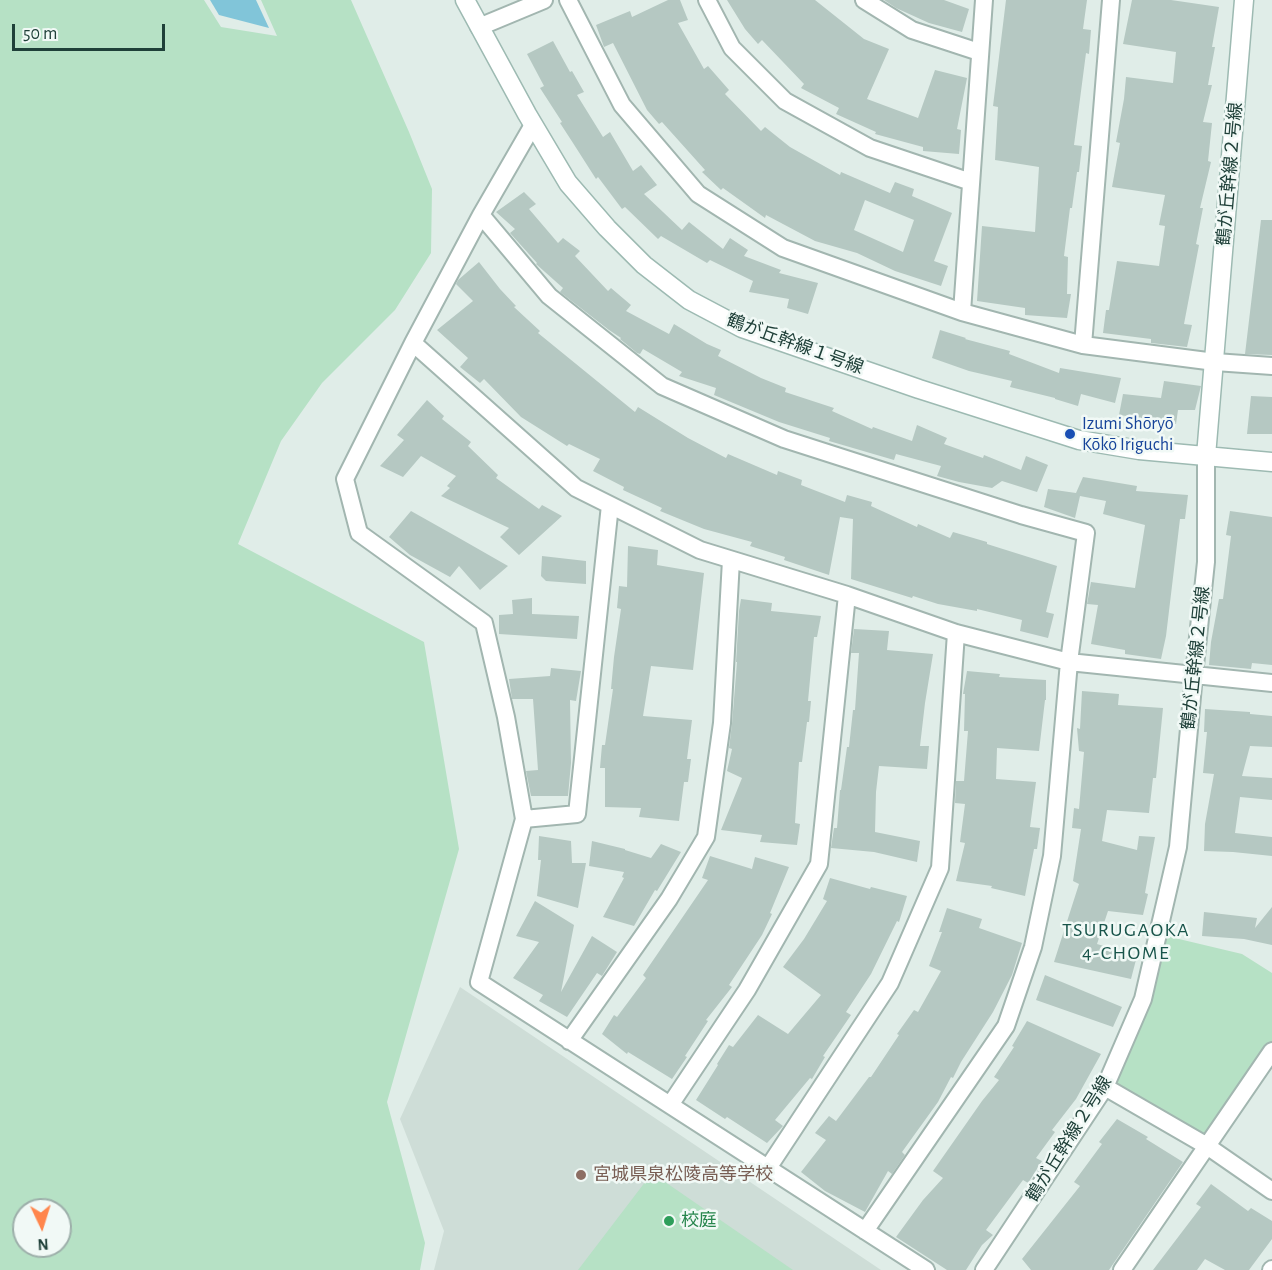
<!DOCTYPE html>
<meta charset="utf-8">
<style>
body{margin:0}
#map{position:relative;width:1272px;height:1270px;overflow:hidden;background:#e0ede8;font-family:"Alegreya Sans",sans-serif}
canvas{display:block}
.north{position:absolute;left:12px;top:1198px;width:60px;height:60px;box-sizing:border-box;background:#f1f9f6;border:2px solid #9dafaa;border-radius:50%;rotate:176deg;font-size:16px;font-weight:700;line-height:24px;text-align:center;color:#1f4039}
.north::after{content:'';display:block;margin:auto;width:21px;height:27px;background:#ff864c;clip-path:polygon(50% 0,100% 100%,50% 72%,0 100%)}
.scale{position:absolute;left:12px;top:24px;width:153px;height:27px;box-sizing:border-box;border:3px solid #1f4039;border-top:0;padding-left:8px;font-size:18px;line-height:21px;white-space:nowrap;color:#1f4039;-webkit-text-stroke:4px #f1f9f6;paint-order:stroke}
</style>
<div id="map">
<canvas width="1272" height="1270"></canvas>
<div class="north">N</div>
<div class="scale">50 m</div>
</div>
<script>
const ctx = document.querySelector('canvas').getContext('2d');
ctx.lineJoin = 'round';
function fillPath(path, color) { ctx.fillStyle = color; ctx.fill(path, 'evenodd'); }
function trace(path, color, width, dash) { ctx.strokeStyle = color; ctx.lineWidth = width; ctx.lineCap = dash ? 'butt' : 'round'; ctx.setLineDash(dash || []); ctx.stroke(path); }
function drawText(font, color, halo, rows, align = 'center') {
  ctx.font = font + ' "Alegreya Sans","Noto Sans JP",sans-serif'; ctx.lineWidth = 5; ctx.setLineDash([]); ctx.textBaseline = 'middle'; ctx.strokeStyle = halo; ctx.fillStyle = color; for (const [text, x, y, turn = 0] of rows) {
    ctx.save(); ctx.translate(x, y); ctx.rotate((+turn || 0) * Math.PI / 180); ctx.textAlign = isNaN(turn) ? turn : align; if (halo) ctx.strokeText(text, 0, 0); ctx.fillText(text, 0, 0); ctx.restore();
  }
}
fillPath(new Path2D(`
 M460,987L881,1270H434L444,1231L400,1119Z`), '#ceddd7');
fillPath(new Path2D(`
 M0,0H204L221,27L277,36L261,0H351L409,132L432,189L431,253L395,310L322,383L281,441L238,544L424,642L459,849L387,1102L425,1243L420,1270H0ZM24,1210H60V1246H24Z
 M1158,934L1242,954L1272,973V1051L1207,1146L1105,1087Z
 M652,1173L793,1270H578Z`), '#b6e1c5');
fillPath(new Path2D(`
 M210,0H256L269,28L219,15Z`), '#81c5d9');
fillPath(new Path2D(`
 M668,0H680L688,20L678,23L704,69L708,66L729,90L725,94L761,131L765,127L790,147L840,175L841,172L890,193L895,182L914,189L912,196L952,213L934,261L948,266L941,286L895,271L857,253L815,241L766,215L765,218L723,188L721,190L702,172L705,170L662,122L659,124L647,110L613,43L604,47L596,25L630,11L632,17ZM865,200L914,220L903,252L854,230Z
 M727,0H815L864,39L889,49L867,99L918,118L935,70L967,78L957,129L961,130L959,154L923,151V147L875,134L876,132L836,114L839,108L801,88L804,84L762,40L758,44L745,29Z
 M884,0H944L969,9L962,32L929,23L896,8Z
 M1006,0H1087L1083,29L1091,30L1089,54L1086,53L1074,145L1082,146L1079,172H1077L1072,208H1070L1064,256L1068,257L1067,294H1071L1067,318L1025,315V308L977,301L982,226L1035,232L1039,167L995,160L998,107L993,106Z
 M1132,0H1171L1219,7L1212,47H1215L1208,85H1212L1203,122L1212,123L1208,161L1211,162L1200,208H1203L1196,244L1199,245L1184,324L1192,325L1187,347L1151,343V339L1103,333L1106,310H1109L1117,261L1159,266L1165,226L1159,225L1165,195L1112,187L1120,143L1116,142L1124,99L1126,77L1173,83L1176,52L1123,44Z
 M553,41L570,72L572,71L584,92L577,95L603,137L610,132L633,171L641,165L657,185L644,194L682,230L689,222L723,249L730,238L748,250L744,256L781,270L779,273L818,283L808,314L787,308L789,299L749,292L753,281L710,260L707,263L661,236L658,239L625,207L622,209L598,177L596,179L573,143L560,123L562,122L540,88L544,86L527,54Z
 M524,192L536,204L529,209L558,243L563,238L580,251L575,256L608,291L611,288L631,305L626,311L669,334L674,324L707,344L721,350L718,356L761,378L786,388L785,392L834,408L832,411L872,429L873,427L912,441L917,425L947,438L944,444L983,458L984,455L1021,470L1026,456L1048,465L1037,492L1002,481L992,488L959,482L937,476L941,466L896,454L894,460L829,441L830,438L779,422L714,395L716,388L679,376L682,372L643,349L640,354L637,353L620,339L621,338L609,330L560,292L563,288L536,264L537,263L510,233L515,229L496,212Z
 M1261,220H1272V355L1245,354Z
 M479,262L500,289L516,306L514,307L540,331L538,333L635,412L638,407L688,438L726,458L728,454L777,475L778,471L802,480L801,485L845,502L847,495L872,502L871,506L917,527L918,524L950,538L953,532L987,542V544L1057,566L1046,612L1054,614L1048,638L1020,631L1022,620L977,609V611L938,604L913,596L912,598L851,579L853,519L840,517L829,575L784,560L785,557L750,546L752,542L704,529L660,511L662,508L623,490L624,487L593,471L600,459L569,444L567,446L521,417L484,379L480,383L460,367L468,358L437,330L473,301L456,284L458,280Z
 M940,330L966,338L965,339L1010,351L1009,354L1059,373L1060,368L1121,378L1115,403L1081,394L1078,406L1055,399V398L1010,387L1012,381L969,371L932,358Z
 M1164,381L1201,386L1195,410H1178L1176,424H1157L1158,420L1119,415L1123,394L1161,398Z
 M1251,396L1272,397V434H1247Z
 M427,400L444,416L442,419L471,442L468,446L498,475L496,478L539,509L542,505L562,516L519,555L500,537L509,528L441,496L450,488L447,486L456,476L421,456L403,477L380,466L404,440L397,435Z
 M1083,477L1137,486L1136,491L1188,495L1185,519H1180L1166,636L1161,659L1125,654V650L1091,644L1098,605L1087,604L1091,582L1135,588L1145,525L1103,514L1106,501L1080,496L1075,518L1044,507L1048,489L1076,493Z
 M411,511L459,538L508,566L480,590L459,566L450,577L410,555L389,537Z
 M1230,511L1272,517V665L1252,663L1251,669L1209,665L1211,642L1219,599H1223L1231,536L1226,535Z
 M628,546L658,550L657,565L704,573L693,670L651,666L643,716L692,720L687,759H691L688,782H684L679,821L639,817L641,808L605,807V768H600L602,745H605L613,689H611L614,657L621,609L617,608L619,586L627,587Z
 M542,556L586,561V584L546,581L541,576Z
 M532,598V614L579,616L577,639L499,634V615L513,614L512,600Z
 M741,599L772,603L771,611L821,616L817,637H814L808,701H811L809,722H807L802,762H799L795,823L800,824L797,845L760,842L762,835L721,830L742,778L727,771L732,749L729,748L732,724L737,662H736L739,611Z
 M854,629L889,631L887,650L933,654L925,703L920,746H929L927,769L879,766L876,792L875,832L920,841L917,862L874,852L831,848L834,828H837L840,790H841L847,747H849L853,710H855L859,653H851Z
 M551,668L581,671L576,701L570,700L571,763L568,796H531L526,771L538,770L533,699H512L509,679L550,676Z
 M967,671L1000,674L999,677L1046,680V700H1045L1039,751L997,748L996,779L1036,782L1030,827L1040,828L1037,849H1034L1025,896L991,888L992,886L956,881L965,843L960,842L965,804L955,803L956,781H964L968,731H964L965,694H963Z
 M1082,691L1119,694L1118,705L1163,708L1156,778H1153L1149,813L1107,810L1102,841L1137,850L1139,836L1155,837L1145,893L1148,894L1143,915L1108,911L1097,944L1137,956L1131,979L1054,962L1079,884L1073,881L1081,829L1072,828L1074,808L1079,809L1084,752L1079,751L1077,728L1080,729Z
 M1205,709L1250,712V714L1272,716V747L1250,746L1242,776L1272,778V800L1240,797L1235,833L1272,837V856L1233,852L1204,851L1205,824L1214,774L1203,773L1207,732H1204Z
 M539,836L571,841L572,863H586L578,908L537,896L541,860H538Z
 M592,841L625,849V850L651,858L661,844L681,852L657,891L655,890L634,926L603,917L624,878L622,877L624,872L589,866Z
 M710,856L752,869L755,857L789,867L770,913L772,914L762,935L729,985L732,987L706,1020L708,1021L685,1056L687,1057L672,1079L628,1052L627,1054L602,1034L614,1015L617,1017L646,978L643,975L708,880L702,878Z
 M830,878L870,889L871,887L907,896L899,922L897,921L871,974L846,1012L851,1015L823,1056L825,1057L812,1079L810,1078L775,1120L783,1126L767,1143L727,1117L725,1119L696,1100L718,1065L717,1064L729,1045L733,1047L758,1015L788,1034L821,995L783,967L804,939L827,901L823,899Z
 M535,901L574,925L561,992L592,936L617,952L602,976L597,973L567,1017L539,1001L543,995L513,978L539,942L516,936Z
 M1272,907V945L1244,939L1202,936L1204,912L1257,918L1255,928Z
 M947,908L982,919L979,928L1022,943L1012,975L993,1012L961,1062L953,1078L951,1077L938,1102L902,1152L905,1155L892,1174L888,1171L865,1212L825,1191L801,1172L826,1140L815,1133L829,1116L836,1121L869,1077H871L899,1035L897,1034L914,1010L918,1012L941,971L929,966L942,932H939Z
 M1045,975L1122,1007L1113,1027L1036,1000Z
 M1027,1021L1101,1054L1076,1099L1052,1130L1055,1132L1036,1158L1042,1161L1028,1183L1023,1180L986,1230L993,1235L982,1245L966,1270H947L896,1237L923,1200L943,1178L933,1171L982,1101L999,1080L994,1077L1014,1047L1012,1046Z
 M1117,1119L1148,1137L1146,1139L1183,1162L1109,1270H1031L1022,1259L1080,1186L1074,1182L1102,1144L1099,1142Z
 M1211,1184L1248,1211L1251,1208L1272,1221V1239L1249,1270H1225L1205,1259L1197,1270H1153L1201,1207L1196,1204Z`), '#b5c8c2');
const street = new Path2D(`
 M568,0L622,105L698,194L783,248L962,312L1083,345L1215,362L1272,366
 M707,0L732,48L785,101L870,148L971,182
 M864,0L912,30L979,52
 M479,27L544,0
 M533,125L481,215L413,343L345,479L359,533L484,623L506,717L524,819L479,982L926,1270
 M481,215L549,296L662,386L784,439L1021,515L1086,533L1069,662L1052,856L1033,947L1006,1026L865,1231
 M962,312L984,0
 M413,343L576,488L700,550L847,595L956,633L1069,662L1272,683
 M1083,345L1111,0
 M524,819L577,814L610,505
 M569,1041L669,899L706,837L722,723L731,560
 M1105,1087L1207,1146L1272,1191
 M670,1105L747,990L819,864L847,595
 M768,1168L890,983L940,868L956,633
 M984,1270L1105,1087L1143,999L1178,847L1194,675L1206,562V456
 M1122,1270L1272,1051
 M1271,1270L1272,1269`);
const secondary = new Path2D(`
 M465,0L527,114L568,183L607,228L644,265L689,300L742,328L919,389L1079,440L1139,450L1272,462
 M1206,456L1244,0`);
trace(street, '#a2b6b0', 20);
trace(secondary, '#9dbab2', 21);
trace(street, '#fff', 16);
trace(secondary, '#fff', 18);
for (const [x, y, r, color] of [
 [1070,434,6,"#1a4fb4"],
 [581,1175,6,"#8d6e63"],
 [669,1221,6,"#2e9e5b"]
]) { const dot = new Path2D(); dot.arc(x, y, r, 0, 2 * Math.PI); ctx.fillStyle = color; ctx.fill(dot); trace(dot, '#f1f9f6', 2); }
drawText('18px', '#1f4039', '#f1f9f6', [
 ["鶴が丘幹線２号線",1230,174,-85],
 ["鶴が丘幹線１号線",795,344,20],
 ["鶴が丘幹線２号線",1196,658,-84],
 ["鶴が丘幹線２号線",1069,1139,-58]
]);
drawText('18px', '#164399', '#f1f9f6', [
 ["Izumi Shōryō",1082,424],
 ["Kōkō Iriguchi",1082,445]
], 'left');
drawText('18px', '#785e54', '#f1f9f6', [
 ["宮城県泉松陵高等学校",593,1175]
], 'left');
drawText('18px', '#27864d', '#f1f9f6', [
 ["校庭",681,1221]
], 'left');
ctx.letterSpacing = '1.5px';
drawText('20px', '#18544a', '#f1f9f6', [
 ["TSURUGAOKA",1126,930],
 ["4-CHOME",1126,953]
]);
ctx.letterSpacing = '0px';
</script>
